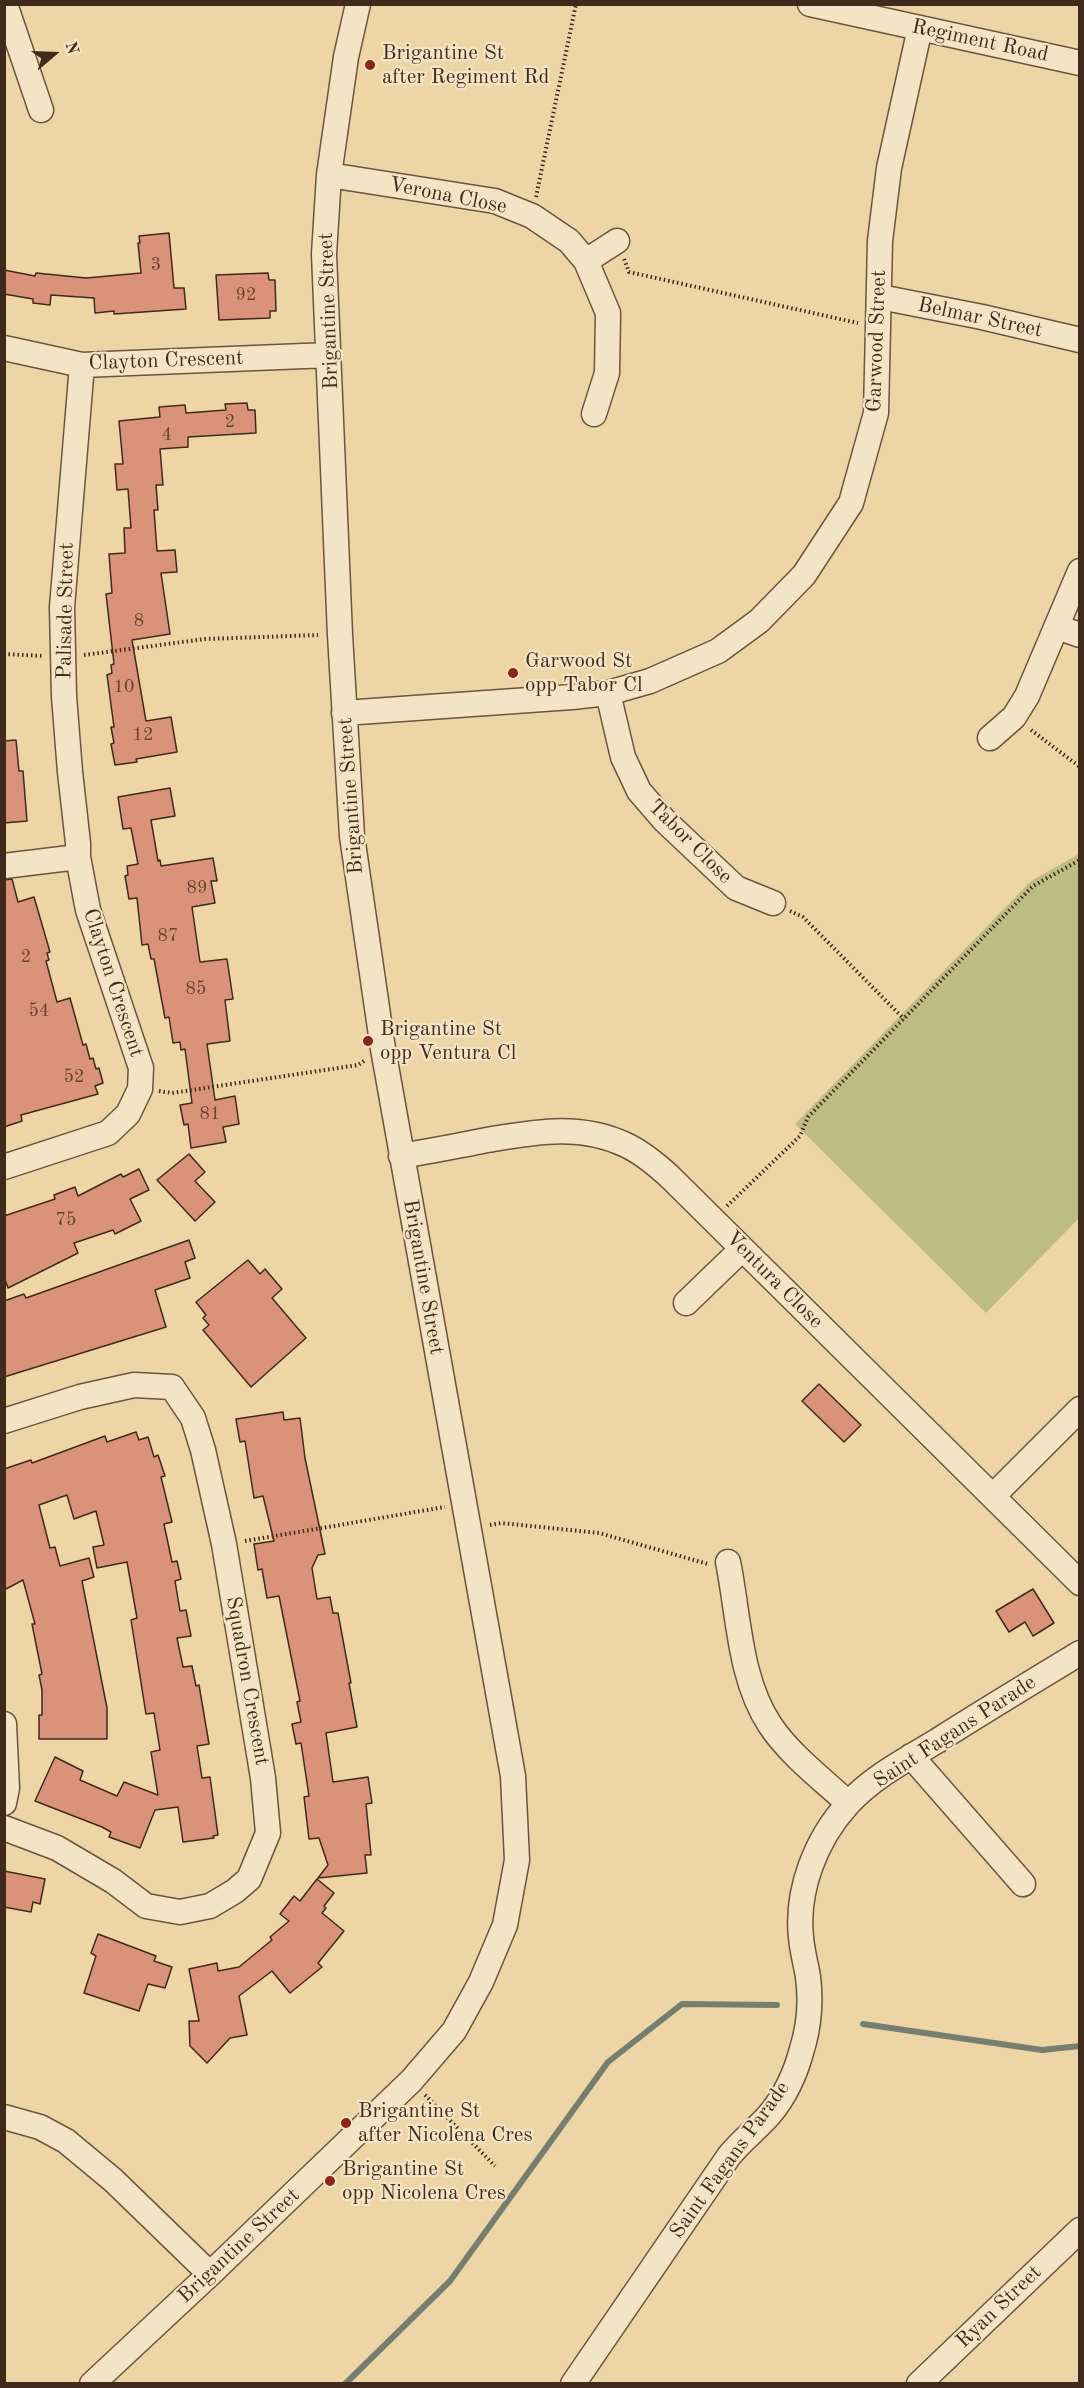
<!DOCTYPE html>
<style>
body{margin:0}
#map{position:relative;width:1084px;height:2388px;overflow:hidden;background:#edd5a6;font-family:"Old Standard TT",serif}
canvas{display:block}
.frame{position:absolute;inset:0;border:6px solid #402a1b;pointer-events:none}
.north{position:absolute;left:24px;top:24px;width:60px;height:60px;-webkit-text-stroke:4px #f3e4c5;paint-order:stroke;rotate:71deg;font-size:16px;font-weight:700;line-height:24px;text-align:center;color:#402a1b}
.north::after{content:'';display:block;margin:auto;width:21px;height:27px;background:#402a1b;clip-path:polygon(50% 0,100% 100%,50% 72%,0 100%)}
</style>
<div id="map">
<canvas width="1084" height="2388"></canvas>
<div class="frame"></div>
<div class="north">N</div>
</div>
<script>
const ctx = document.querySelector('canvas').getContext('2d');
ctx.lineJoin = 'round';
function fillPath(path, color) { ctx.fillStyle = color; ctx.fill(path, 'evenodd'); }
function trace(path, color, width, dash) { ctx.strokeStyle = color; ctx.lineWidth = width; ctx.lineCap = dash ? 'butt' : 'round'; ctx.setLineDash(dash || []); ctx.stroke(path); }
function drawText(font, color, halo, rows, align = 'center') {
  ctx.font = font + ' "Old Standard TT",serif'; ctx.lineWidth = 4.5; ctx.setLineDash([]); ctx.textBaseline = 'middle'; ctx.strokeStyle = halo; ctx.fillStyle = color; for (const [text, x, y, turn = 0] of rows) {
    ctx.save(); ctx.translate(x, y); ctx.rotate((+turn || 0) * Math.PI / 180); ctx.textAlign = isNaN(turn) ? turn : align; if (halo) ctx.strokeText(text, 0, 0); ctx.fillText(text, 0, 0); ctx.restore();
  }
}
fillPath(new Path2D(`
 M1079,854V1218L986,1313L795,1124L1031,881Z`), '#bdbc84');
trace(new Path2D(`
 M863,2024L1042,2050L1080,2046
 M345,2384L450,2281L608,2062L682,2004L777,2005`), '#757f71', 6);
const building = new Path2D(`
 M169,233L174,288H184L186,309L114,314V311L95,313L94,298L51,295L50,305L33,303V299L4,294V270L35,276L36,273L86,278L141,273L138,243H140L139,236Z
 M268,273L269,280H275L276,311H270V318L219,320L216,275Z
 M247,403L248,410H255L256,433L188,437V447L160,449L163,485H156L158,510H154L157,551L175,550L177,572L161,573L170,634L132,640L146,721L171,717L177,752L136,759L137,762L115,765L111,744L114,743L111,727H114L107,675L112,673L111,665L114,664L106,594L112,593L109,554L125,553L124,528H131L128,489L117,490L115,464H123L119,421L160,417L159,407L185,405L186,413L226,410L225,404Z
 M16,740L19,771H23L27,821L4,823V741Z
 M170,788L175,816L151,820L158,861L160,860L161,866L213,858L217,881H211L215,903L192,907L200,962L227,959L233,999L225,1000L230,1041L207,1044L215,1100L235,1096L239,1124L223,1127L226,1142L191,1148L188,1124L184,1125L180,1105L192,1103L185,1049L181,1050L180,1042L173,1043L169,1017L165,1018L154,959H151L148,944L142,945L137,898L129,899L125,876L128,875L127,866L138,864L131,828L123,829L118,797Z
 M12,879L18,902L34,897L50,952L47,953L49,960L46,961L57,1002L70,998L83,1045L86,1044L90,1059L93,1058L96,1069L99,1068L103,1083L95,1086L98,1094L21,1115L22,1121L4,1127V880Z
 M189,1154L205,1172L195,1181L215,1202L195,1221L157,1180Z
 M139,1169L149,1190L130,1199L141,1221L115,1234L113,1230L74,1243L78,1253L8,1288L4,1277V1216L55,1199L54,1195L75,1187L78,1196L121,1174L123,1177Z
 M189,1240L195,1258L185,1262L190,1278L155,1290L166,1327L4,1377V1301L24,1294L26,1298Z
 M248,1260L260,1274L265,1269L282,1289L272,1298L306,1338L251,1387L203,1330L209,1325L203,1318L206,1315L196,1302Z
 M819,1384L861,1425L844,1442L802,1401Z
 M283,1412L284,1420L300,1418L305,1458L325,1554L318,1555L312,1568L317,1599L330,1597L333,1613H338L351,1683H349L357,1727L326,1733L333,1782L368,1777L372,1803L366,1804L371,1855H365L367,1873L318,1878L328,1865L319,1838L309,1839L304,1797L309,1796L301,1743L296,1744L292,1724L301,1722L297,1702L300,1701L279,1596L267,1598L262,1569L258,1570L254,1544L274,1541L263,1496L254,1498L245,1441L240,1442L236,1419Z
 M136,1432L139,1440L148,1437L154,1457L158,1455L165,1476L161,1477L172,1522L164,1524L172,1562L177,1561L181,1579L175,1581L180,1611L186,1610L191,1636L177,1638L183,1667L192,1666L196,1686L199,1685L209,1744L197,1746L202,1778L210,1777L218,1835L213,1836L214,1838L183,1842L178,1807L155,1810L140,1848L109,1837L111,1832L102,1827L35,1801L55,1757L83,1771L80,1780L117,1796L124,1782L158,1795L151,1752L160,1750L154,1713L146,1714L131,1620L137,1618L127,1562L97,1568L93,1547L104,1545L96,1511L74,1519L67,1495L39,1505L50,1548L55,1547L60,1566L89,1558L94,1577L82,1581L107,1708V1739H39V1715H42V1690L39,1675L42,1674L32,1624H35L23,1580L4,1590V1469L31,1460L32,1463L105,1436L107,1442Z
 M1033,1589L1054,1623L1033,1636L1025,1622L1009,1632L996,1611Z
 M4,1871L45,1879L40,1904L33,1902L31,1912L4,1907Z
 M317,1879L334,1893L324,1906L326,1908L322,1913L344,1931L318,1963L322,1967L290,1993L272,1971L239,1996L247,2035L230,2038L207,2063L190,2046L189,2021H199L189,1969L217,1963L218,1971L239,1967L272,1940L270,1937L289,1921L280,1914L294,1896L300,1901Z
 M98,1934L156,1956L154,1961L172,1967L165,1988L148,1984L139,2011L84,1993L96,1956L91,1953Z`);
fillPath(building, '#db927b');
trace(building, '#402a1b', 1.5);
const minor = new Path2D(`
 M5,4L41,110
 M810,4L1080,63
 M329,175L495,201L532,216L569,241L586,261L608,313L607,373L594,414
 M586,261L617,241
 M880,297L982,317L1080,340
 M4,348L82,365L329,355
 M1057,627L1080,635
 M608,693L623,757L639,791L664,820L736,888L773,903
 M344,713L572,697L608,693L650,681L718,651L759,621L804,575L851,503L876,413L880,241L889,168L920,28
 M990,738L1014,717L1027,696L1080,571
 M4,866L78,857
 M401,1156C430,1151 458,1146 487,1140C535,1132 580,1123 626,1145C643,1153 657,1165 670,1177L1080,1583
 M4,1167L108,1133L128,1114L140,1089L141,1068L88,910L78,857V843L70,772L64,696L62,607L82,365
 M686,1303L742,1249
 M4,1421L80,1397L134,1385L172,1387L193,1418L203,1450L224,1544L263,1778L268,1833L249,1879L235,1891L210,1906L180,1912L146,1906L113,1881L57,1848L4,1828
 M993,1496L1080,1409
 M728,1562C739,1616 739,1678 770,1725C790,1755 822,1779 848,1803
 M4,1724L7,1788L4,1803
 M911,1756L1023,1884
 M4,2117L40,2127L66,2141L113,2180L210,2274
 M92,2384L210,2274L411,2081L454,2031L481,1982L505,1925L517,1860L513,1776L383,1049L352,836L340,635L324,254L329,175L346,57L358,4
 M573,2384L729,2156C741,2141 757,2129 770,2114C785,2096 796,2072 802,2049C809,2027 811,2000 808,1977C806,1964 802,1951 801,1937C796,1890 816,1839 848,1804C871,1778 907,1759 937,1741C984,1711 1032,1682 1080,1653
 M919,2384L1080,2230`);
trace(minor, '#6b553e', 27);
trace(new Path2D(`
 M536,197L576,4
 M624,259L629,272L858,323
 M4,654L44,656
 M84,655L205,639L318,635
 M1031,730L1080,767
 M790,911L803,917L904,1019
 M159,1091L172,1093L358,1065L364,1061
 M727,1206L800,1136L808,1117L1033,886L1080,860
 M490,1525L501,1523L599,1533L708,1564
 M245,1541L445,1507
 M425,2095L495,2166`), '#402a1b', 4, [1.5, 3]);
trace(minor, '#f3e4c5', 24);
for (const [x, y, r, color] of [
 [370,65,6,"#8f2418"],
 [513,673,6,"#8f2418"],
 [368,1041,6,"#8f2418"],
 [346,2123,6,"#8f2418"],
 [330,2181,6,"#8f2418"]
]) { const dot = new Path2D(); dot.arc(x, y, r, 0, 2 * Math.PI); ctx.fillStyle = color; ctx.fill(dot); trace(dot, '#f3e4c5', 2); }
drawText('18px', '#674433', null, [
 ["3",156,265],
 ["92",246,295],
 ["2",230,422],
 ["4",167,435],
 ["8",139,621],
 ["10",124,687],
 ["12",143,735],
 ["89",197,888],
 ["87",168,936],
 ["2",26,957],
 ["85",196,989],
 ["54",39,1011],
 ["52",74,1077],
 ["81",210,1114],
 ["75",66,1220]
]);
drawText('21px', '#402a1b', '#f3e4c5', [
 ["Regiment Road",980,41,12],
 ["Verona Close",448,196,11],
 ["Brigantine Street",329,311,-92],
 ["Belmar Street",980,318,12],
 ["Garwood Street",877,341,-88],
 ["Clayton Crescent",166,361,-2],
 ["Palisade Street",66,611,-89],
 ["Brigantine Street",351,796,-94],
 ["Tabor Close",690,842,45],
 ["Clayton Crescent",113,983,72],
 ["Brigantine Street",423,1277,80],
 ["Ventura Close",774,1280,45],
 ["Squadron Crescent",247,1681,80],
 ["Saint Fagans Parade",955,1732,-33],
 ["Saint Fagans Parade",730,2160,-54],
 ["Brigantine Street",239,2246,-43],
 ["Ryan Street",999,2307,-44]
]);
drawText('21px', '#402a1b', '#f3e4c5', [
 ["Brigantine St",382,53],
 ["after Regiment Rd",382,77],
 ["Garwood St",525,661],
 ["opp Tabor Cl",525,685],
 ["Brigantine St",380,1029],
 ["opp Ventura Cl",380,1053],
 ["Brigantine St",358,2111],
 ["after Nicolena Cres",358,2135],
 ["Brigantine St",342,2169],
 ["opp Nicolena Cres",342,2193]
], 'left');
</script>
